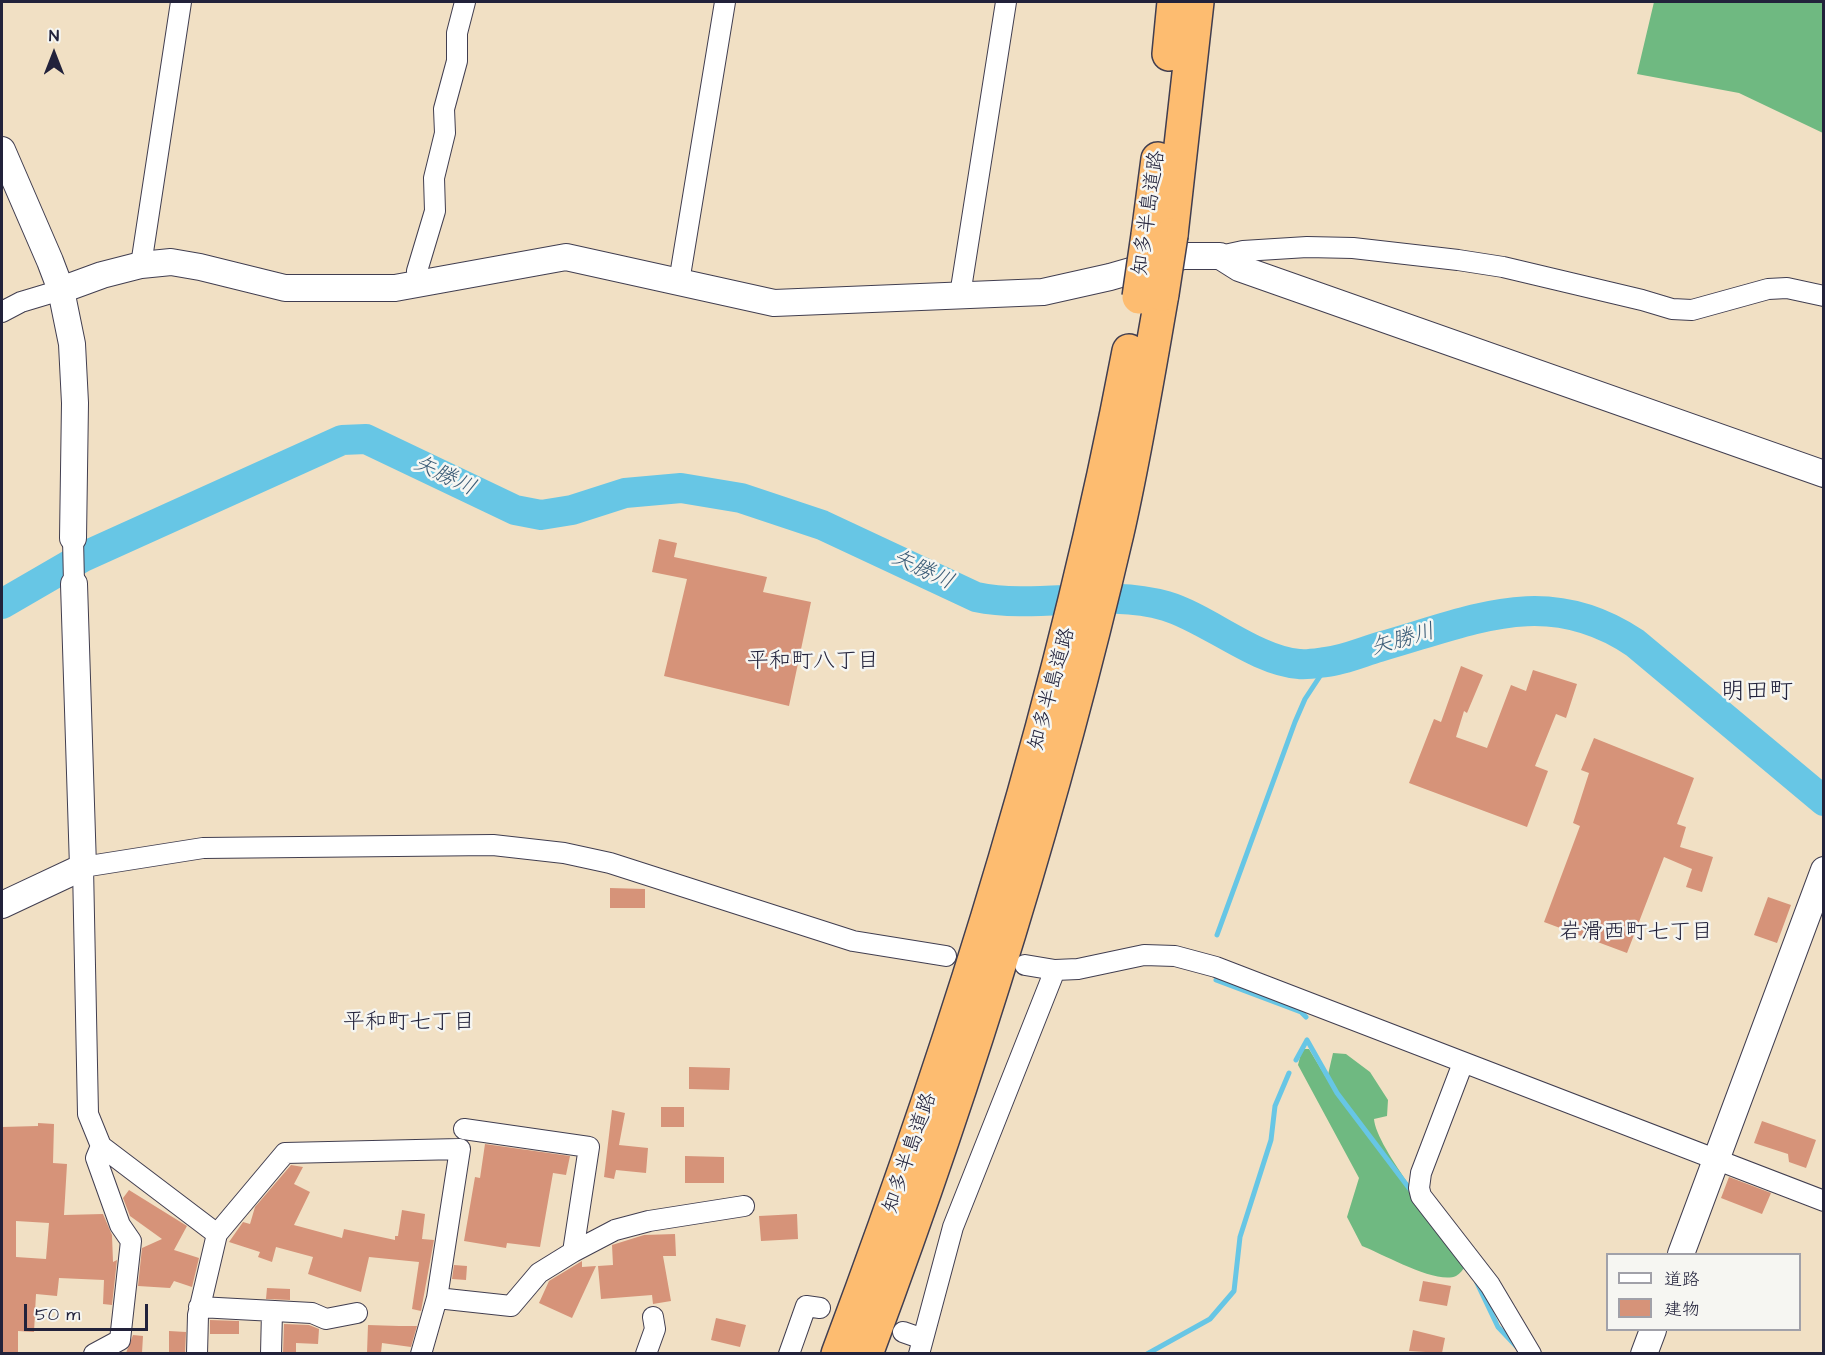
<!DOCTYPE html>
<meta charset="utf-8">
<style>
body{margin:0}
#map{position:relative;width:1825px;height:1355px;overflow:hidden;background:#f1e0c4;font-family:"Architects Daughter","Klee One",sans-serif}
canvas{display:block}
.frame{position:absolute;inset:0;border:3px solid #22223b;pointer-events:none}
.legend{position:absolute;left:1606px;top:1253px;width:195px;height:78px;box-sizing:border-box;background:#f6f6f2;border:2px solid #a1a1a9;margin:0;padding:8px 10px;list-style:none;font-size:18px;color:#22223b}
.legend li{display:flex;align-items:center;gap:12px;height:30px}
.legend b{width:30px;border:2px solid #a1a1a9}
.north{position:absolute;left:24px;top:24px;width:60px;height:60px;-webkit-text-stroke:4px #f6f6f2;paint-order:stroke;rotate:0deg;font-size:16px;font-weight:700;line-height:24px;text-align:center;color:#22223b}
.north::after{content:'';display:block;margin:auto;width:21px;height:27px;background:#22223b;clip-path:polygon(50% 0,100% 100%,50% 72%,0 100%)}
.scale{position:absolute;left:24px;top:1304px;width:124px;height:27px;box-sizing:border-box;border:3px solid #22223b;border-top:0;padding-left:8px;font-size:18px;line-height:21px;white-space:nowrap;color:#22223b;-webkit-text-stroke:4px #f6f6f2;paint-order:stroke}
</style>
<div id="map">
<canvas width="1825" height="1355"></canvas>
<div class="frame"></div>
<ul class="legend">
<li><b style="height:8px;background:#fff"></b>道路</li>
<li><b style="height:16px;background:#d69379"></b>建物</li>
</ul>
<div class="north">N</div>
<div class="scale">50 m</div>
</div>
<script>
const ctx = document.querySelector('canvas').getContext('2d');
ctx.lineJoin = 'round';
function fillPath(path, color) { ctx.fillStyle = color; ctx.fill(path, 'evenodd'); }
function trace(path, color, width, dash) { ctx.strokeStyle = color; ctx.lineWidth = width; ctx.lineCap = dash ? 'butt' : 'round'; ctx.setLineDash(dash || []); ctx.stroke(path); }
function drawText(font, color, halo, rows, align = 'center') {
  ctx.font = font + ' "Architects Daughter","Klee One",sans-serif'; ctx.lineWidth = 5; ctx.setLineDash([]); ctx.textBaseline = 'middle'; ctx.strokeStyle = halo; ctx.fillStyle = color; for (const [text, x, y, turn = 0] of rows) {
    ctx.save(); ctx.translate(x, y); ctx.rotate((+turn || 0) * Math.PI / 180); ctx.textAlign = isNaN(turn) ? turn : align; if (halo) ctx.strokeText(text, 0, 0); ctx.fillText(text, 0, 0); ctx.restore();
  }
}
fillPath(new Path2D(`
 M1654,2H1823V133L1739,93L1637,74Z
 M1302,1049H1309L1327,1079L1333,1053L1346,1054L1370,1072L1388,1100L1387,1116L1374,1119C1376,1148 1443,1229 1463,1257L1466,1266C1463,1269 1460,1274 1456,1276C1437,1285 1383,1254 1362,1246L1347,1217L1359,1178L1298,1065Z`), '#6fb981');
trace(new Path2D(`
 M1217,935L1295,722L1305,699L1330,661
 M1216,980L1301,1012L1306,1017
 M1307,1040L1337,1093L1412,1192
 M1296,1060L1307,1040
 M1477,1283L1498,1327L1516,1346
 M1147,1354L1210,1319L1234,1291L1240,1237L1271,1140L1275,1106L1289,1073`), '#67c6e5', 5);
trace(new Path2D(`
 M2,604L83,557L342,440L366,439L515,510L541,515L572,510L625,493L681,488L741,498L822,525L976,597C1038,610 1104,588 1166,606C1207,618 1256,661 1299,664C1307,665 1318,663 1326,662C1344,660 1362,652 1379,647C1472,621 1546,583 1635,643L1824,801`), '#67c6e5', 30);
fillPath(new Path2D(`
 M659,539L677,543L674,557L767,577L763,592L811,602L789,706L664,676L687,579L652,572Z
 M1461,666L1483,675L1467,713L1464,711L1456,737L1487,748L1511,685L1526,691L1533,670L1577,684L1566,718L1556,714L1535,766L1548,771L1527,827L1409,783L1434,719L1441,722Z
 M1594,738L1694,778L1677,824L1686,827L1680,847L1713,857L1702,892L1686,887L1692,869L1664,857L1627,953L1544,922L1580,826L1573,823L1589,773L1581,770Z
 M610,888L645,889V908H610Z
 M1768,897L1791,905L1777,943L1754,935Z
 M689,1067L730,1068L729,1090L689,1089Z
 M661,1107H684V1127H661Z
 M612,1110L625,1113L619,1145L648,1148L646,1173L616,1170L614,1179L604,1177Z
 M1762,1121L1816,1140L1806,1168L1789,1162L1788,1154L1754,1143Z
 M38,1123L54,1124L53,1163L67,1164L64,1215L103,1214L112,1235L113,1262L117,1260L112,1305L103,1304L104,1280L59,1278L57,1296L36,1294L34,1332L18,1331V1353H2V1127L38,1126ZM16,1221L49,1223L46,1259L16,1257Z
 M485,1144L570,1156L566,1175L553,1173L540,1247L507,1243L506,1248L464,1241L475,1177L480,1178Z
 M685,1156L724,1157V1183H685Z
 M291,1165L303,1167L294,1184L310,1192L294,1225L342,1238L344,1229L395,1240V1236H398L402,1210L425,1214L422,1239L434,1240L421,1311L412,1309L419,1262L369,1257L361,1292L308,1274L313,1257L276,1247L272,1262L258,1257L260,1252L229,1242L243,1222L250,1224L255,1207Z
 M1729,1177L1771,1193L1762,1214L1721,1198Z
 M129,1190L187,1226L174,1250L199,1258L192,1287L174,1281L170,1288L138,1286L142,1248L162,1239L130,1216L123,1198Z
 M797,1214L798,1239L761,1241L759,1216Z
 M675,1234L676,1256H663L671,1301L653,1304L652,1295L601,1299L598,1266L613,1265L612,1245L644,1235Z
 M582,1261V1267L596,1266L572,1318L539,1303L549,1281Z
 M454,1265L467,1266L466,1280L452,1279Z
 M1423,1281L1451,1286L1447,1306L1419,1301Z
 M267,1288L290,1289V1300L266,1299Z
 M716,1318L746,1325L740,1347L711,1340Z
 M210,1320L239,1321V1334H210Z
 M284,1324L309,1325L319,1329L318,1344L296,1343V1353H283Z
 M368,1325L399,1326H417L411,1347L382,1343L381,1353H367Z
 M1413,1330L1445,1338L1442,1353L1409,1351Z
 M169,1331L186,1332L185,1353H169Z
 M133,1335L143,1336L142,1353H126Z`), '#d69379');
const minor = new Path2D(`
 M1220,256L1243,251L1307,247L1353,248L1458,260L1503,267L1642,300L1672,309L1692,310L1768,289L1787,288L1824,296
 M141,265L181,2
 M679,282L725,2
 M419,286L417,271L435,211L434,178L445,133L444,109L457,61V33L465,2
 M960,295L1006,2
 M2,312L21,302L61,290
 M73,538L74,584
 M1025,965L1055,970L1078,969L1144,955L1175,956L1216,967L1824,1201
 M1463,1063L1421,1173L1419,1188L1421,1196L1490,1285L1531,1354
 M217,1234L101,1146L88,1114L83,867L203,848L493,845L564,853L610,863L853,941L946,956
 M573,1252L615,1230L649,1221L744,1206
 M199,1307L312,1313L326,1319L357,1313
 M903,1332L923,1339
 M94,1354L120,1340L131,1241L120,1225L96,1158L101,1146
 M197,1354L198,1315L217,1234L285,1153L460,1149L437,1298L511,1306L539,1273L573,1252L589,1147L464,1129
 M271,1354L272,1311
 M421,1354L437,1298
 M646,1354L655,1329L653,1317
 M789,1354L806,1306L820,1308
 M919,1354L953,1227L1055,970`);
const tertiary = new Path2D(`
 M2,150L50,261L61,290L72,344L75,403L73,538
 M61,290L102,275L141,265L171,262L200,267L285,288H395L566,257L774,303L1043,292L1110,277L1183,256H1220L1239,268L1824,474
 M2,905L83,867L74,584
 M1681,1254L1824,870
 M1644,1354L1653,1330`);
const motorway = new Path2D(`
 M1169,54L1174,2
 M1148,235L1158,159
 M1171,235L1197,2
 M838,1354C961,1027 1064,694 1129,351
 M866,1354C966,1086 1052,812 1117,533C1135,454 1148,374 1162,294`);
trace(minor, '#413e50', 22);
trace(tertiary, '#413e50', 28);
trace(motorway, '#413e50', 36);
trace(minor, '#fff', 20);
trace(tertiary, '#fff', 26);
trace(motorway, '#fdbc70', 33);
const motorwayBridge = new Path2D(`
 M1162,294L1171,235
 M1139,297L1148,235`);
trace(motorwayBridge, '#413e50', 36, []);
trace(motorwayBridge, '#fdbc70', 33);
drawText('21px', '#22223b', '#f6f6f2', [
 ["知多半島道路",1150,213,-82],
 ["知多半島道路",1053,689,-75],
 ["知多半島道路",911,1153,-71]
]);
drawText('italic 22px', '#3a5b76', '#f6f6f2', [
 ["矢勝川",444,477,25],
 ["矢勝川",922,571,25],
 ["矢勝川",1403,641,-16]
]);
drawText('22px', '#22223b', '#f6f6f2', [
 ["平和町八丁目",813,662],
 ["岩滑西町七丁目",1636,933],
 ["平和町七丁目",409,1023]
]);
drawText('24px', '#22223b', '#f6f6f2', [
 ["明田町",1757,693]
]);
</script>
